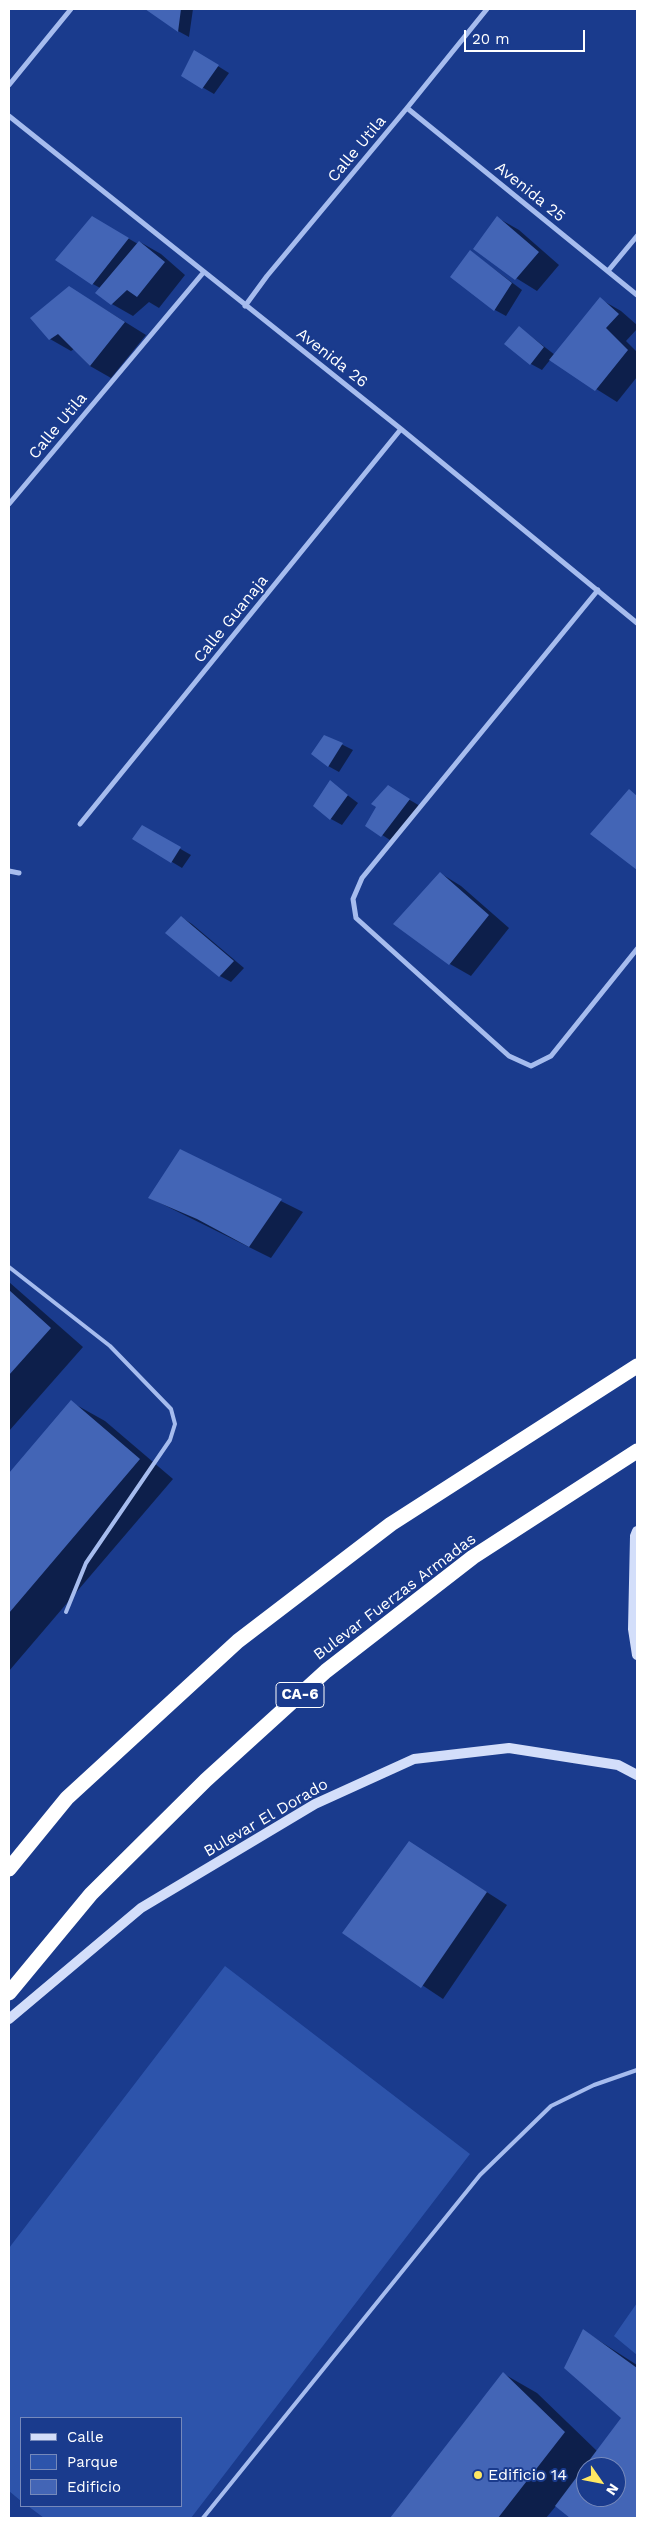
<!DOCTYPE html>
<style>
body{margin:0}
#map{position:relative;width:646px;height:2527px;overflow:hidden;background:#1a3b8d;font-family:"Work Sans",sans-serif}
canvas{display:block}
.frame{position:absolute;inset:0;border:10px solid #fff;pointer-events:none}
.legend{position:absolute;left:20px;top:2417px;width:162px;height:90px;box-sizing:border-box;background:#1a3b8d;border:1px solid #7689bb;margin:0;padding:6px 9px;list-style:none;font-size:15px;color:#fff}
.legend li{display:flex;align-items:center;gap:10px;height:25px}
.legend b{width:25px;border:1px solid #7689bb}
.north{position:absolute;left:576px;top:2457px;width:50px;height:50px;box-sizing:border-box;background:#1a3b8d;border:1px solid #7689bb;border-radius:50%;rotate:123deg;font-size:14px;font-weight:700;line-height:20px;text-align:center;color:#fff}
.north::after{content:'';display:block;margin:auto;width:18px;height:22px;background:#ffe863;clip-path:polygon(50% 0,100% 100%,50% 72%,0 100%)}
.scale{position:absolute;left:464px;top:30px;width:121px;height:22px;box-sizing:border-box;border:2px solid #fff;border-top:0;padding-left:6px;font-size:15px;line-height:18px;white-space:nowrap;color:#fff;-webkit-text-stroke:4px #1a3b8d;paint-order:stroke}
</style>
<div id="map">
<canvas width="646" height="2527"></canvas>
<div class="frame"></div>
<ul class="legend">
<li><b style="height:6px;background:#d3defa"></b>Calle</li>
<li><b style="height:14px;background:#2d54ab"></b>Parque</li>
<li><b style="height:14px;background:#4365b6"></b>Edificio</li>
</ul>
<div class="north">N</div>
<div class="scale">20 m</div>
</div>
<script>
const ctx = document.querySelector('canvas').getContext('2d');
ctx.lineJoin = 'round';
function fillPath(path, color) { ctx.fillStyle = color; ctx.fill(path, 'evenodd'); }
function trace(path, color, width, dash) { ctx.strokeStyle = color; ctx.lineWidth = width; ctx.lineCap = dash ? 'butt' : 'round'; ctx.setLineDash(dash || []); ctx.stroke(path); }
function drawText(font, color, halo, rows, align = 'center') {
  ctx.font = font + ' "Work Sans",sans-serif'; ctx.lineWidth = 4; ctx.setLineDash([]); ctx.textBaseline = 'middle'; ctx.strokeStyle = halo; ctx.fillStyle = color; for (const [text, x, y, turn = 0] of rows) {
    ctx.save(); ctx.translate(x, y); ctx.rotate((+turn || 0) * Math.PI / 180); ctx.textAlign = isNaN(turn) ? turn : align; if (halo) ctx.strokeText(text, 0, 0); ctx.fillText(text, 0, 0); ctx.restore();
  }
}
fillPath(new Path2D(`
 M225,1966L470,2154L191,2518H44L28,2506H181V2418H21V2501L9,2491V2248Z
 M637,2303V2355L614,2336Z`), '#2d54ab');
fillPath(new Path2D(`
 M147,9H193L189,37L178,31Z
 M205,58L229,73L214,94L183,76Z
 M93,218L138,244L140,242L161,254L185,275L159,308L149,302L133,316L112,304L100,288L93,284Z
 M498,218L519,230L559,265L537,291L516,278Z
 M470,251L522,290L506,316L495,310Z
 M69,287L146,335L111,378L90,366L74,349L71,351L50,339Z
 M600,299L621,311L637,325V329L626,341L637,352V377L617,402L550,360L542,370L531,364L519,327L555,355Z
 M325,736L353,750L339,772L328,766Z
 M330,782L358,803L342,825L331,819Z
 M388,787L420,806L393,842L367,825Z
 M629,791L637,796V868L592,834Z
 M142,827L191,855L182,868L134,839Z
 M440,873L461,886L509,928L471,976L450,964Z
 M181,917L192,924L244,968L231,982L220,976Z
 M180,1151L303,1212L271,1258L150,1198Z
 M9,1282L83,1347L9,1431Z
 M71,1402L105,1421L173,1479L9,1671V1475Z
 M410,1843L507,1905L443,1999L344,1933Z
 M584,2331L637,2365V2518H572L556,2506L546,2518H392L504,2374L537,2393L597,2451L623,2418ZM586,2467H616V2497H586Z`), '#0007');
fillPath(new Path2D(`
 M145,9H181L178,32Z
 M194,50L219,65L202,89L181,76Z
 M92,216L129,238L92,285L55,260Z
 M497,216L539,252L515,280L473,249Z
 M139,241L165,262L137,297L127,290L111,305L95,293Z
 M470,250L512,283L494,311L450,277Z
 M69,286L125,322L90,366L58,334L49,340L30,318Z
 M600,297L619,314L606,328L628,350L595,391L549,360Z
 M519,326L544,347L530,365L504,344Z
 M324,735L343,743L328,767L311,754Z
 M330,780L348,795L330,820L313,806Z
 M388,785L410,799L381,837L365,826L376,807L371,804Z
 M629,789L637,796V870L590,834Z
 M142,825L181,847L171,863L132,839Z
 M440,872L489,915L449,965L393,924Z
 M181,916L234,961L219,977L165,933Z
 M180,1149L282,1199L249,1247L197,1219L148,1198Z
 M9,1290L51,1328L9,1375Z
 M71,1400L140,1459L9,1613V1473Z
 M409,1841L487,1892L421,1988L342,1933Z
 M583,2329L637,2368V2518H570L555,2506L621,2418L564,2368ZM586,2467H616V2497H586Z
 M503,2372L565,2432L498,2518H390Z`), '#4365b6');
trace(new Path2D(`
 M9,1267L110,1346L171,1409L175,1424L170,1440L86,1563L66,1612
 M203,2518L480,2175L551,2106L594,2085L637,2070`), '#a6bcee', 4);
trace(new Path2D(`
 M9,85L71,9
 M407,108L637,295
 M9,116L401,429L637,623
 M608,271L637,236
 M245,306L267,276L407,108L487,9
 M9,504L203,273
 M598,590L362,878L353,899L356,918L509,1056L531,1066L551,1056L637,949
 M80,824L401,429
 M9,871L19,873`), '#a6bcee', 5);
trace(new Path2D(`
 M637,1531L635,1536L633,1629L637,1655
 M9,2019L141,1908L315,1804L414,1759L509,1748L618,1765L637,1775`), '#d3defa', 10);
trace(new Path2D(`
 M9,1869L67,1798L238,1641L391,1524L637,1366
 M9,1993L91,1894L206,1780L326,1671L473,1557L637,1451`), '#fff', 15);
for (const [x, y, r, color] of [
 [478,2475,5,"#ffe863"]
]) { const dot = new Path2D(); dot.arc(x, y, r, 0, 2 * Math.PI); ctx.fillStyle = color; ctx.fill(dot); trace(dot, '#1a3b8d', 2); }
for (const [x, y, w] of [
 [300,1695,48]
]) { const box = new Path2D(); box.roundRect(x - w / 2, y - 12.5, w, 25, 4); ctx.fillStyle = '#1a3b8d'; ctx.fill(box); trace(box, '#fff', 1); }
drawText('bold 15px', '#fff', null, [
 ["CA-6",300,1695]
]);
drawText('16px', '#fff', '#1a3b8d', [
 ["Calle Utila",357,149,-50],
 ["Avenida 25",530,192,39],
 ["Avenida 26",332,358,38],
 ["Calle Utila",58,426,-50],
 ["Calle Guanaja",231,619,-51],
 ["Bulevar Fuerzas Armadas",395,1597,-37],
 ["Bulevar El Dorado",266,1818,-30]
]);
drawText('16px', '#fff', '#1a3b8d', [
 ["Edificio 14",488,2475]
], 'left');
</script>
